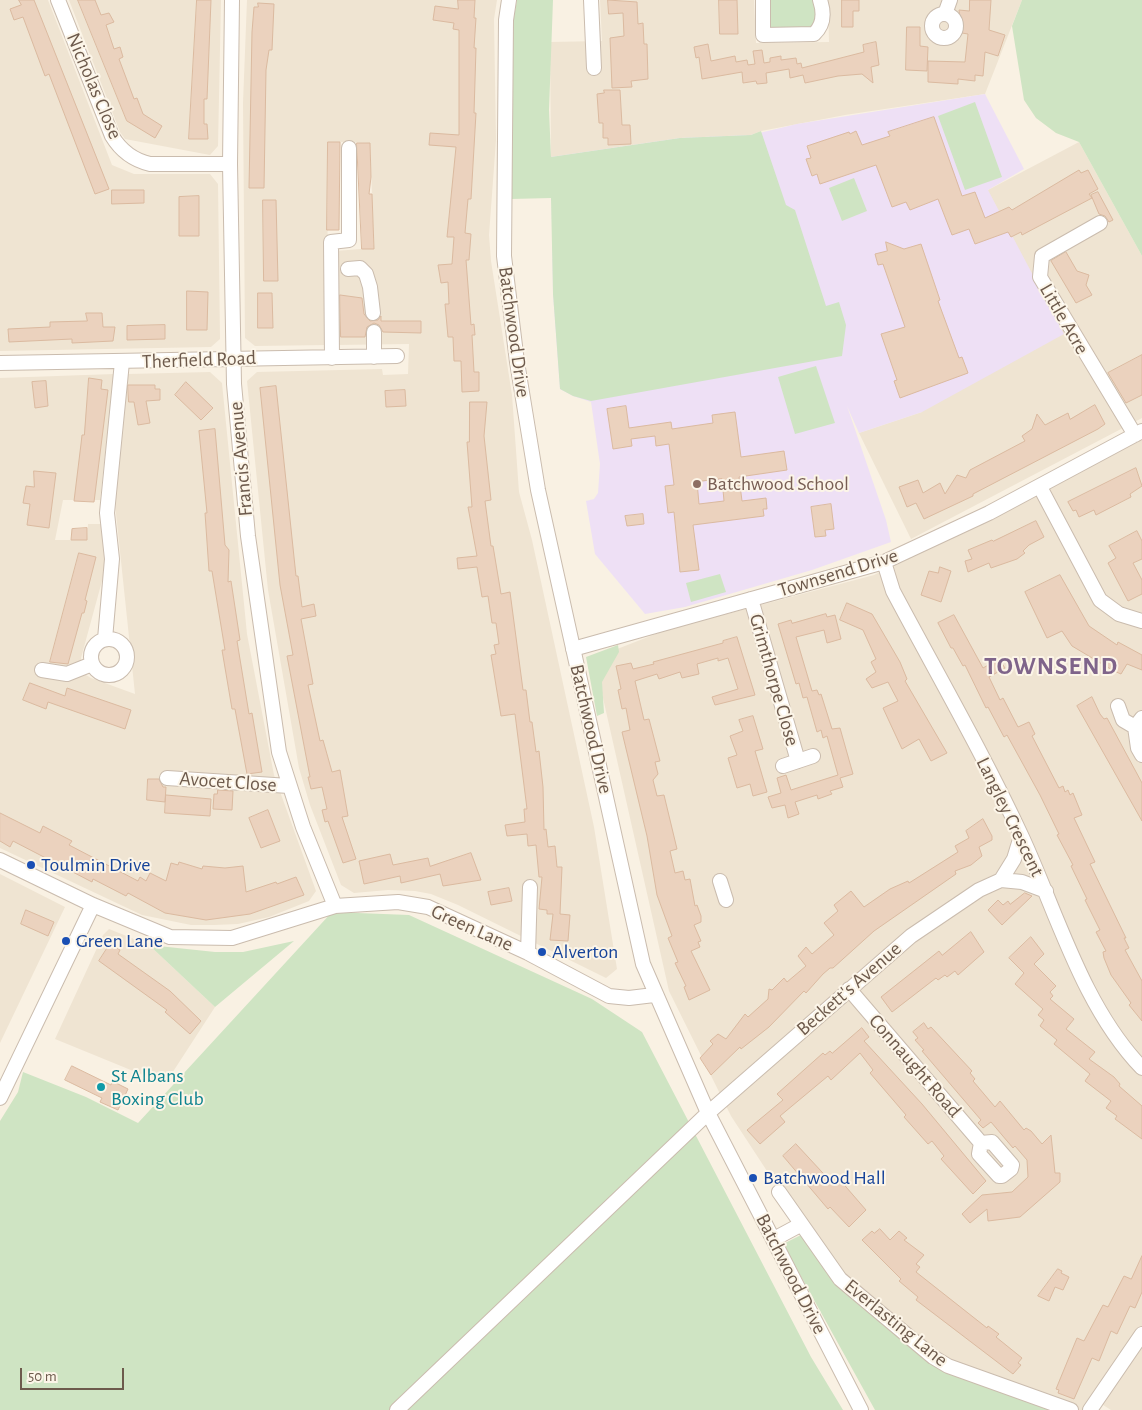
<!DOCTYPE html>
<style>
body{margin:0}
#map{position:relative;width:1142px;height:1410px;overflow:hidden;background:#f9f1e3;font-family:"Alegreya Sans",sans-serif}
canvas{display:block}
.scale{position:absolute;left:20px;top:1368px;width:104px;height:22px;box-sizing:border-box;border:2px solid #6d5a4c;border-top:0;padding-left:6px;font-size:15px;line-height:18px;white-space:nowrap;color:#6d5a4c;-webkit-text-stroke:4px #fcf5e8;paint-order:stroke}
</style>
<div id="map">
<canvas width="1142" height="1410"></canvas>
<div class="scale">50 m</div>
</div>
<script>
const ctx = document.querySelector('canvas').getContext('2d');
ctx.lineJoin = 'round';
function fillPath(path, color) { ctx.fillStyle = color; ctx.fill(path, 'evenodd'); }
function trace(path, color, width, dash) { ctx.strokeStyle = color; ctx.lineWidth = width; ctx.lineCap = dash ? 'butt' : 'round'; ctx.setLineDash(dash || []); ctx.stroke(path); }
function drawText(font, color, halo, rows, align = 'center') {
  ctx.font = font + ' "Alegreya Sans",sans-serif'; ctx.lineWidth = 4; ctx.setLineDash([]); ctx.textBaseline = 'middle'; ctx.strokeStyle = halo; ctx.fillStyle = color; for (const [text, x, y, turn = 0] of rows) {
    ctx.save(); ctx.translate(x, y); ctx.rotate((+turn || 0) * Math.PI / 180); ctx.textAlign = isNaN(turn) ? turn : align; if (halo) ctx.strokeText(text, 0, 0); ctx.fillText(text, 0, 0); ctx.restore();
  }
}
fillPath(new Path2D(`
 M0,0H48L112,165L134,174H210L218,184L220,339L211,347L0,351Z
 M69,0H221L218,146L210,155L125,139L120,132Z
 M247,0H497L494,19L496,140L489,235L491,261L512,395L519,492L532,540L594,827L617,969L606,978L458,905L431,894L415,891L388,890L354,893L341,885L310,805L299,768L268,590L247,381L257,372L382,369L383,375L408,374L409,344L336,345L335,251L374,248L370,143L340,142H328L327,345L255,346L245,338L243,103Z
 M600,0H754L756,43L829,42L828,0H1022L985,94L845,115L761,131L751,135L680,138L551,157L550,42L602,41Z
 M1079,142L1142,256V418L911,539L859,433L922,412L988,190Z
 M210,372L222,383L247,634L274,775L316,891L309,901L269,917L238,924L214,925H191L142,915L0,848V378L114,374L100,500H63L55,540H87L88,524H102L105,570L81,658V664L86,675L91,678L135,694L115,504L128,374Z
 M1142,438V1334L1091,1410H1075L949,1366L841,1278L801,1223L731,1116L669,991L594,658L666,630L874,575Z
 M0,874L65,907L0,1043Z
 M109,929L149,945L215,1007L165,1084L55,1039L103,935Z
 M1142,1342V1410H1111L1100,1403Z`), '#efe4d2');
fillPath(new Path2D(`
 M985,94L1024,169L988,190L1064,334L922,412L859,433L847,406L886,520L891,542L812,570L685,607L645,614L595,554L586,501L594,499L598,493L600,464L591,402L573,396L560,389L553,294L551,157L680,138L751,135L797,124Z`), '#eee0f5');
fillPath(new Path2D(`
 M517,0H553L549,110L551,157L680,138L751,135L761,131L786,205L795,210L826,306L839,302L846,325L842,356L591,401L573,396L560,389L553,294L551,198L511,199L513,22Z
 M768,0H813L818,10L814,24L809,28L772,29L768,25Z
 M1022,0H1142V256L1079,142L1056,133L1036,118L1024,100L1012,26Z
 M975,102L1002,177L965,190L938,116Z
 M854,178L867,211L842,221L829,188Z
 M816,366L835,423L795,434L778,377Z
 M720,574L726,592L691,602L686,583Z
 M618,645L619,652L602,682L604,713L597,716L586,657Z
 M332,912L409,915L592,999L642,1032L811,1357L843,1410H0V1121L18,1092L23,1072L86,1097L138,1123Z
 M294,941L215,1007L149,945L215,952H243Z
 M801,1235L932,1358L1061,1410H875L783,1244Z`), '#cfe4c3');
const building = new Path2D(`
 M19,0H34L109,189L95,194L49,74L45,76L23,17L14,20L10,9L21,5Z
 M78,0H95L101,15L109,13L114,22L106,25L114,49L120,47L123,57L119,59L134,99L137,98L143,114L162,126L155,138L127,121Z
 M197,0H211L207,99H204V124H207L208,139H189Z
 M458,0H475L474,18H476L474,48H476L474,113H476L471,199H468L465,233L471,234L469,260H466L471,325L474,324L475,335H472L474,372H479V391L462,392L461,361H454L453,337H448L445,304H449L448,282L441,283L438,265L452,264L454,237H447L456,147L429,145L430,133L459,135V30L453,29L454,23L433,20L435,6L458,9Z
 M608,0L637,2L638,24L643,23L644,44H647L648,79L631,81L632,87L612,88L610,38L624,36L623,13L609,14Z
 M719,0H737L738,34H720Z
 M842,0H859V11H853V27H842Z
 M970,0H991L989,30L1005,35L998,56L985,52L983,76L975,75V81L958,79V84L928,82V61L965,62L968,34L962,33L959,10L969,11Z
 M258,3L274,4L272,50H269L266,70L264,188H249L252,32L254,7H258Z
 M907,27H920V46L928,47L927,71L906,70Z
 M876,42L879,65L871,67L873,83L862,74L838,76L805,83L803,75L790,78L789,69L766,73L767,83L757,84L756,81L743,83L742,72L702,79L699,57L696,58L694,47L708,44L711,61L735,56L736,62L747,60L748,65L755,64L753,51L762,50L764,63L770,62V58L781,56V60L796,58L797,64L801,63L802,68L864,52L863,45Z
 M604,90H620L622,125H630L631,144L608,145V138H603V123H599L597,94L604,93Z
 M934,117L962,196L975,192L985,218L1009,207L1012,210L1079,170L1081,173L1088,170L1098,189L1089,194L1092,198L1022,235L1021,232L1011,237L1008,232L975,244L969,229L952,235L938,199L910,210L906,202L892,207L876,165L820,184L817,174L812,176L806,159L811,158L807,146L849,132L850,134L856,131L862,145L890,136L888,132Z
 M328,142H340L339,230H327Z
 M357,143H370L371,177L369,194H372L374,249H362Z
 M112,190H144V203L112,204Z
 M1098,192L1113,220L1109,222L1105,216L1099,214L1091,195Z
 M199,196V236H179V197Z
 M263,200H276L278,281H264Z
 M886,242L904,249L921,244L940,300L938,301L959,358L962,357L968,373L900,398L894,381L897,380L881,334L905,327L883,264L878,265L875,254L887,251Z
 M1066,252L1077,271L1089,275L1086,285L1092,295L1076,303L1051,261Z
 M187,291L208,292L207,330H187Z
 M258,293H272L273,328H258Z
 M340,295L362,298L364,314L370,321L378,320L381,316V321H421V333L383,332L379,325L374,323L367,327L365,337H341Z
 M86,313H102L103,327H115L113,341L72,343V339L9,342L8,329L50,327V322L87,321Z
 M165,325V339L127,340V326Z
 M1142,355V395L1126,403L1108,373Z
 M89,378L102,380L101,389L108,390L94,502L74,501L81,444L82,435H84Z
 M46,381L48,406L35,408L32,382Z
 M186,382L213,408L201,420L175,395Z
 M128,385H155V389H160V400L146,401L150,423L138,425L134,402H129Z
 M276,386L296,576H298L302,607L314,604L316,616L301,619L313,684L308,685L320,741L323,740L332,772L340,770L348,816L342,817L356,859L343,863L328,821L325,822L322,810L327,809L322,787L311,789L308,777H310L287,656L293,655L280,585L260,388Z
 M405,390L406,406L386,407L385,391Z
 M470,402H487L484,436L491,500L485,501L491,546H493L501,594L510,592L523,690H526L530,722H532L536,752L539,751L543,787L544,830L546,829L548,847L555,846L557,867H562L560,914L570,915L568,941L550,940L553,914H547V910L539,909L542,877H539L536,845L528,846L527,834L507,836L505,825L525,822L524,809H527L515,714L501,716L491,655L496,654L494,645L499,644L496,623H492L488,596L482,597L477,567L458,569L457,558L477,556L468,507H472L467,442H469Z
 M1095,405L1105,424L1098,429L973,494V496L924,519L916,503L907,507L899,487L918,480L923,493L940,483L945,494L957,475L966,478L970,470L1025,441L1022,436L1032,429L1037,414L1045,425L1068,413L1070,419Z
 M626,406L629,428L671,422L672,429L713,423L712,415L735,412L741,457L784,451L787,470L739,477L742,501L766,498L767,509H763L764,516L693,525L699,570L680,572L674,512L668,513L665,486L674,485L669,444L656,446L655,436L631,439L632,446L613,449L607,409ZM722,479L724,501L699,504L697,482Z
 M215,429L225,545L229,550L228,582L231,581L240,640L237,641L249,714L252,713L262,772L247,774L235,709H232L222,650H225L212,571H209L205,513H207L199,431Z
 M1136,468L1142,486L1130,494L1131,497L1096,515L1094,510L1079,517L1076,510L1073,511L1068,502Z
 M34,471L56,473L49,528L27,525L30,504L23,503L26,486L34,487Z
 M831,504L834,529L825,530L826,536L815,537L811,507Z
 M643,514L644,524L627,526L625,516Z
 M1036,521L1044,537L1029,545L1023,551L1025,553L1017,559L991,568L989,563L968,572L965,561L972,559L968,550L992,540L993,541Z
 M87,528V540H71L72,529Z
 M1137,531L1142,541V559L1133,563L1142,580V594L1128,601L1108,563L1116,558L1109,546Z
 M79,553L96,557L85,600L87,601L84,613H82L68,664L50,662Z
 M940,567L951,571L941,602L921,595L929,571L938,573Z
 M1060,575L1089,626L1117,645L1118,642L1142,655V670L1127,664L1121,674L1114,671L1072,646L1062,631L1047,638L1025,592Z
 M847,603L872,614L900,662L907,679L905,681L947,753L931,761L919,739L902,749L883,708L898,701L888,682L872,688L866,679L876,672L871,662L876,659L863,630L840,620Z
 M826,614L827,617L835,615L841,639L827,643L824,630L796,637L812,691L817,690L819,695L821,694L832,729L840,728L853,774L840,778L843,787L830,791L832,794L818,799L817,795L795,802L799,814L788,818L785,805L772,808L768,797L781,793L777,778L786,775L791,790L838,775L827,736L823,738L821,730L817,732L807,697L803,698L799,683L796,684L778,624L791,620L792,623Z
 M954,615L983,668L999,659L1005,668L989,677L1000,700L1003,698L1018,727L1029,722L1035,734L1032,736L1059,788L1063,786L1065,792L1068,790L1070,795L1073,793L1082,815L1074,818L1095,862L1090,864L1126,938H1124L1129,948L1125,950L1142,981V1021L1129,1005L1131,1003L1111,975L1104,958L1103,952L1106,951L1096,932L1100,930L1085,900L1087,899L1071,866L1073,865L1057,835L1059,834L1040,795L1007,735L1004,737L988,707L986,708L965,665L963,666L953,648H951L938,623Z
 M737,637L755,695L715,705L712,697L738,689L728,658L718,661V658L697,664L699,674L682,678L680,672L659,679L657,674L635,681L644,720L649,719L660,761L655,762L658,774L653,780L657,796L664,795L677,849L670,851L675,873L683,871L685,880L690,879L695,906L697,905L701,916V922L694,925L701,941L698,942L700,947L691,951L710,990L689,1000L684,987L686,986L675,963L678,962L668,938L672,936L657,895L647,836L622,732L630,730L626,708L622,709L618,690L621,689L616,666L631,663L633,669L654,664L653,662L723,643V641Z
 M30,683L65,696L67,688L131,710L125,729L48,702L46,709L23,700Z
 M1092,697L1100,714L1104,719L1107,718L1142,783V821L1077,706Z
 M753,716L763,749L755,751L767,792L753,796L750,784L737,788L728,758L737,755L730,736L743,731L739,720Z
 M148,779H159L163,787H166L165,802L147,800Z
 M218,790L233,791L232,810L213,809L214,794H217Z
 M166,795L211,799L210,816L165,813Z
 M268,810L280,841L261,848L249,818Z
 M0,813L40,833L43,826L72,841L69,845L138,881L140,877L146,881L150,873L166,881L171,863L178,865L179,862L202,869L203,866L225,868L243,866L246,892L276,882L277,884L296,877L304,895L250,914L206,920L165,913L128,893L126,896L93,879L92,882L13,841L10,847L0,841Z
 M983,819L992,836V840L979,847L982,856L971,865L955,871L956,874L874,931L833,968H830L823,974L806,993L804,991L769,1027L741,1049L740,1047L711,1075L700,1058L713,1044L710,1041L718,1034L726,1039L745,1014L748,1017L768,999L769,989L772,990L784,978L787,982L806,966L798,956L806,947L812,954L834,935L824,923L838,911L834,905L851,891L864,907L890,889L908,881L909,883L958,852L955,846L969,838L966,831Z
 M471,853L481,880L443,886L440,874L401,883L400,876L364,884L359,861L390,854L393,865L428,858L430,866Z
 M509,888L512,901L491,905L488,892Z
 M1025,893L1032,896L1002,925L988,910L998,900L1003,905L1008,901L1010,904Z
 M26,910L54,922L48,936L21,924Z
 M971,932L984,952L958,975L955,971L947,977L945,975L938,980L936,978L892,1012L881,997L939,951L942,955Z
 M1031,937L1044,954L1034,964L1056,986L1050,992L1053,996L1050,999L1074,1019L1066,1029L1095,1052L1089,1059L1114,1077L1120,1084L1119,1086L1142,1106V1139L1115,1119L1117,1116L1106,1108L1111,1101L1085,1081L1090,1074L1054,1044L1057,1040L1040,1026L1044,1020L1038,1015L1043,1009L1015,984L1024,973L1009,958Z
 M110,944L120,950L118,954L170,991L201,1021L190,1034L165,1012L167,1010L99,961Z
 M924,1023L928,1029L931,1027L972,1071L970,1073L975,1079L973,1081L995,1107L1000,1101L1024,1130L1026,1128L1031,1131L1042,1144L1051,1135L1055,1173H1060V1182L1020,1217L988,1221L987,1209L970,1223L962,1214L982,1195L1012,1192L1028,1177L1027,1160L1015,1146L1013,1148L991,1122L983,1128L978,1123L981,1120L922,1051L924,1050L915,1040L918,1038L913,1032Z
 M862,1028L869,1037L864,1041L922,1104L986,1181L973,1194L941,1159L944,1156L932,1141L928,1144L904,1117L906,1115L870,1073L873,1070L860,1053L831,1080L828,1076L780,1116L785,1122L760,1144L747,1130L783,1100L777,1094L823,1053L825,1055L830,1051L832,1053Z
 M72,1066L111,1085L112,1081L128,1089L118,1110L100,1102L102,1098L65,1080Z
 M796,1144L834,1185L840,1180L866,1210L849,1227L830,1207L828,1209L783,1156Z
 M880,1229L890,1240L899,1231L907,1238L904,1240L924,1255L916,1264L920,1267L916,1272L987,1328L988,1326L999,1334L996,1337L1022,1358L1018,1363L1021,1365L1013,1374L916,1300L918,1297L899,1281L901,1279L862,1240L872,1231L874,1233Z
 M1142,1256V1292L1135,1308L1130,1306L1117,1334L1111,1331L1099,1361L1092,1358L1074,1399L1058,1393L1059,1390L1056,1389L1077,1338L1084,1341L1103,1305L1108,1307L1124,1276L1131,1279Z
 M1058,1269L1062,1271L1061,1273L1069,1277L1063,1290L1055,1287L1049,1301L1038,1296Z`);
fillPath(building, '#ebd2be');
trace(building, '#dbbaa0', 1);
const minor = new Path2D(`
 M58,0L112,136C121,151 133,160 150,164H230
 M232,0L230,164L234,384L248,536L279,752L303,827L335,906
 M509,0L506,20L504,256L517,362L538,490L643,964L708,1113L861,1410
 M591,0L594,68
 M763,0V35L814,34C824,25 824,12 820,0
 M945,14L950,0
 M932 26a12 12 0 1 1 24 0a12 12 0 1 1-24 0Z
 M1100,223L1042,256L1040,277L1135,435
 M348,269L360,268L366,274L370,287L373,313
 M374,332V357
 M332,358L331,242L349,240V148
 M0,363L397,356
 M1040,487L1100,600L1119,614L1142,621
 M884,562L893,591C936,672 983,753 1022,837C1057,913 1083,1007 1142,1068
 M751,599L798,761
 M91 657a18 18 0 1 1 36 0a18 18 0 1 1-36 0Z
 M105,639L112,559L107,513L122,362
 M573,649L884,562L989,513L1142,431
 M42,670L67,674L92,664
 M1118,706L1123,720L1135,727
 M1142,718L1135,727L1138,748L1142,755
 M783,766L813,756
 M167,778L289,786
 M0,860L93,905L170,937L232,938L335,906L398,902L428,907L528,953L609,996L629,998L654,995
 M1001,880L1014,859L1021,836
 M720,881L726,900
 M528,953L530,887
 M849,989L981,1143L979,1154L999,1176H1002L1011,1169L1012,1165L992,1142L981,1143
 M0,1098L93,905
 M779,1192L840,1279L933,1357L948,1366L1071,1410
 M774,1239L800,1225
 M397,1410L708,1113L911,936L979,890L1001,880L1022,882L1046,891
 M1090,1410L1142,1334`);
trace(minor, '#cabcae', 16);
trace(minor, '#fff', 14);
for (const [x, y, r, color] of [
 [697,484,5,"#8d6e63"],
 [31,865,5,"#1a4fb4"],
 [66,941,5,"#1a4fb4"],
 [542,952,5,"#1a4fb4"],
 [101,1087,5,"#0f9aa8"],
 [753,1178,5,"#1a4fb4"]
]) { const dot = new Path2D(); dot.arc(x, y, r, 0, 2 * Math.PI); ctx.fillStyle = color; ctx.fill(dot); trace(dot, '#fcf5e8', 2); }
drawText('20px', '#6d5a4c', '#fcf5e8', [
 ["Nicholas Close",94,86,67],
 ["Little Acre",1064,319,60],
 ["Batchwood Drive",514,332,82],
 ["Therfield Road",199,360,-2],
 ["Francis Avenue",241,459,-95],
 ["Townsend Drive",838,573,-17],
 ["Grimthorpe Close",774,680,74],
 ["Batchwood Drive",591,729,77],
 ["Avocet Close",228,782,4],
 ["Langley Crescent",1010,817,64],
 ["Green Lane",472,928,24],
 ["Beckett's Avenue",849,989,-41],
 ["Connaught Road",915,1066,49],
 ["Batchwood Drive",791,1274,63],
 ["Everlasting Lane",896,1323,39]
]);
drawText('20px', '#785e54', '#fcf5e8', [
 ["Batchwood School",707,484]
], 'left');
drawText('20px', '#164399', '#fcf5e8', [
 ["Toulmin Drive",41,865],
 ["Green Lane",76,941],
 ["Alverton",552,952],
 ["Batchwood Hall",763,1178]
], 'left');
drawText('20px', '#0d838f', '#fcf5e8', [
 ["St Albans",111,1076],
 ["Boxing Club",111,1099]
], 'left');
ctx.letterSpacing = '1px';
drawText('bold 25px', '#7f648a', '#fcf5e8', [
 ["TOWNSEND",1051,666]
]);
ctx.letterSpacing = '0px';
</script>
